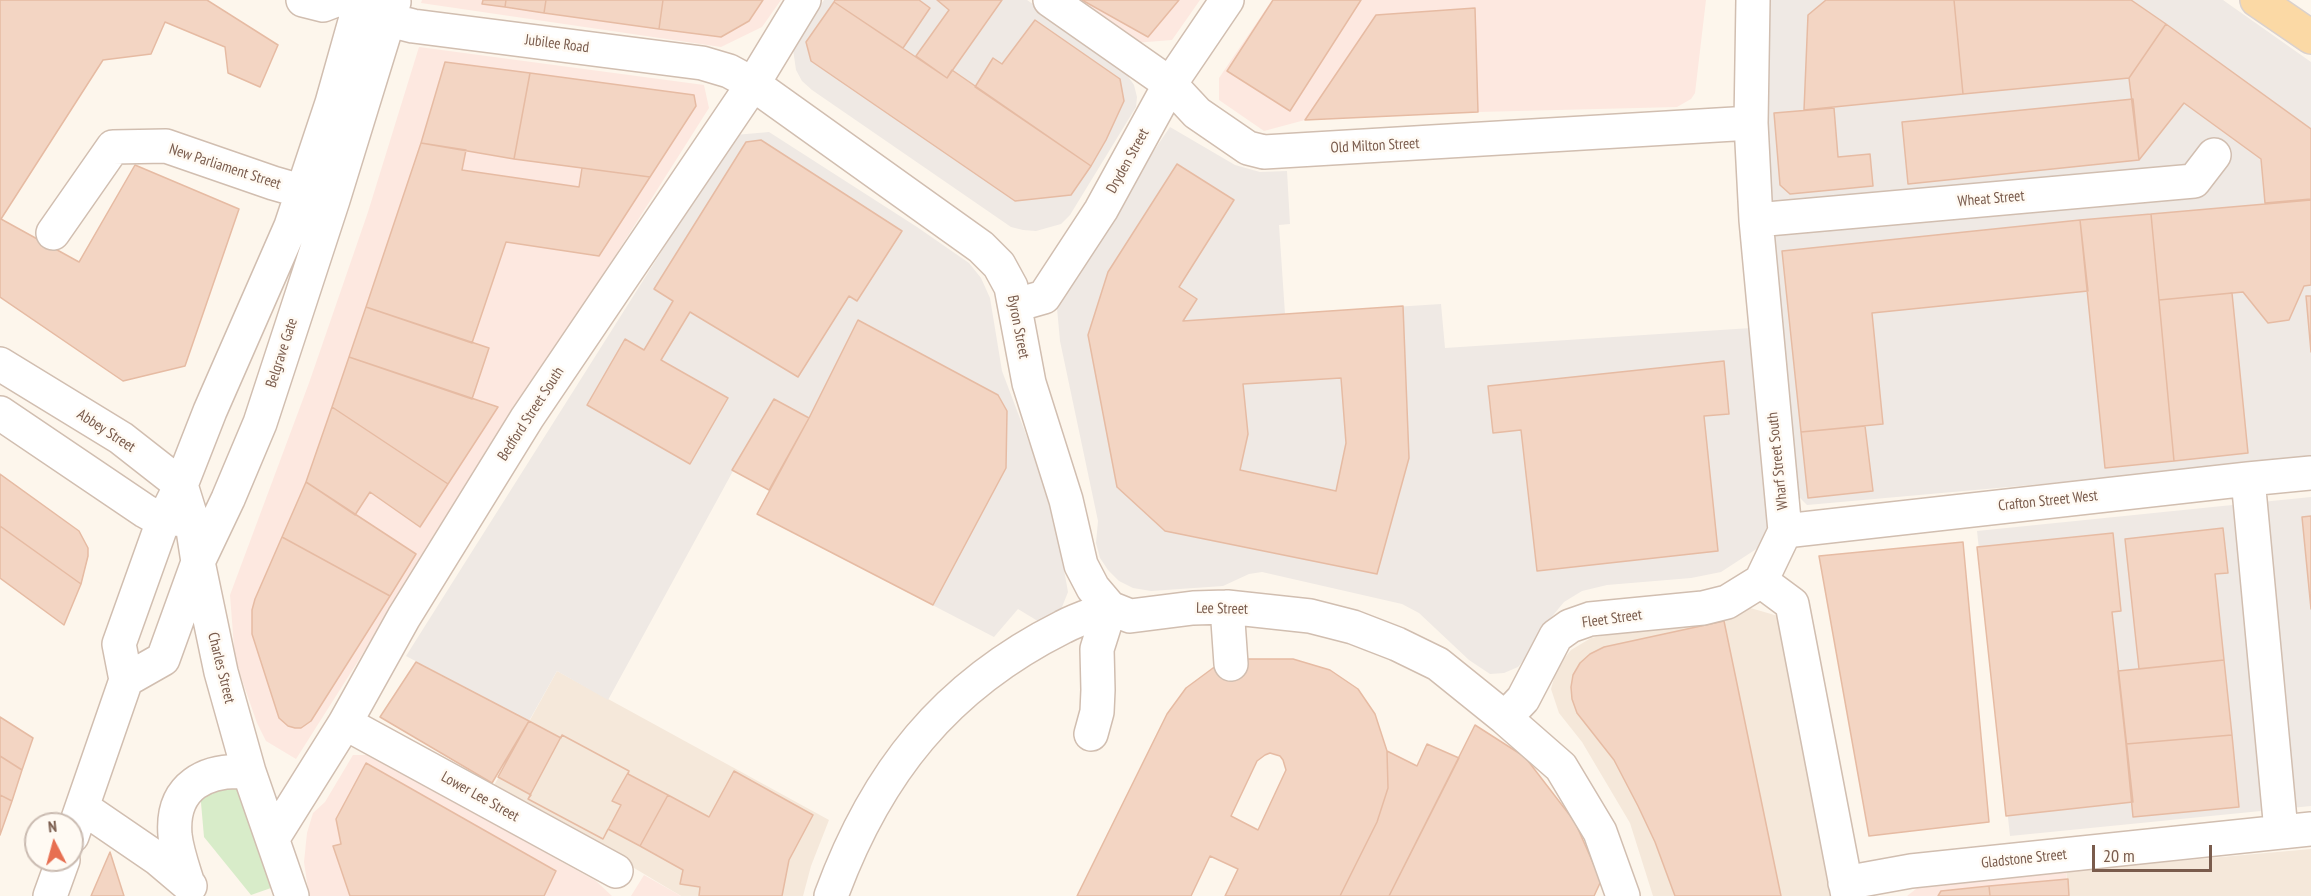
<!DOCTYPE html>
<style>
body{margin:0}
#map{position:relative;width:2311px;height:896px;overflow:hidden;background:#fdf6ec;font-family:"PT Sans Narrow",sans-serif}
canvas{display:block}
.north{position:absolute;left:24px;top:812px;width:60px;height:60px;box-sizing:border-box;background:#fffaf3;border:2px solid #cabbb1;border-radius:50%;rotate:354deg;font-size:16px;font-weight:700;line-height:24px;text-align:center;color:#7a5c4d}
.north::after{content:'';display:block;margin:auto;width:21px;height:27px;background:#e76f51;clip-path:polygon(50% 0,100% 100%,50% 72%,0 100%)}
.scale{position:absolute;left:2092px;top:845px;width:120px;height:27px;box-sizing:border-box;border:3px solid #7a5c4d;border-top:0;padding-left:8px;font-size:18px;line-height:21px;white-space:nowrap;color:#7a5c4d;-webkit-text-stroke:4px #fffaf3;paint-order:stroke}
</style>
<div id="map">
<canvas width="2311" height="896"></canvas>
<div class="north">N</div>
<div class="scale">20 m</div>
</div>
<script>
const ctx = document.querySelector('canvas').getContext('2d');
ctx.lineJoin = 'round';
function fillPath(path, color) { ctx.fillStyle = color; ctx.fill(path, 'evenodd'); }
function trace(path, color, width, dash) { ctx.strokeStyle = color; ctx.lineWidth = width; ctx.lineCap = dash ? 'butt' : 'round'; ctx.setLineDash(dash || []); ctx.stroke(path); }
function drawText(font, color, halo, rows, align = 'center') {
  ctx.font = font + ' "PT Sans Narrow",sans-serif'; ctx.lineWidth = 5; ctx.setLineDash([]); ctx.textBaseline = 'middle'; ctx.strokeStyle = halo; ctx.fillStyle = color; for (const [text, x, y, turn = 0] of rows) {
    ctx.save(); ctx.translate(x, y); ctx.rotate((+turn || 0) * Math.PI / 180); ctx.textAlign = isNaN(turn) ? turn : align; if (halo) ctx.strokeText(text, 0, 0); ctx.fillText(text, 0, 0); ctx.restore();
  }
}
fillPath(new Path2D(`
 M1747,607L1778,616L1830,896H1653L1630,823L1582,742L1559,713L1551,689L1557,667L1571,650L1591,638Z
 M557,671L829,820L811,866L803,896H681L609,853L492,789Z
 M2311,849V896H2069L2066,871Z`), '#f5e8da');
fillPath(new Path2D(`
 M422,0H781L762,27L721,47L421,3Z
 M1071,0H1200L1172,40L1134,43Z
 M1272,0H1706L1695,93L1691,99L1677,107L1478,112L1305,120L1264,131L1219,100V78Z
 M419,47L704,85L709,108L296,759L266,741L257,723L235,660L230,595L309,383L368,212Z
 M353,755H371L596,881L612,896H309L304,862L307,833L313,813L325,802Z
 M2066,871L2068,896H1907L1921,885Z
 M644,875L681,896H631Z`), '#fde8e0');
fillPath(new Path2D(`
 M824,0H1027L1120,65L1134,85L1137,97L1136,107L1070,215L1061,224L1036,231L1023,230L1011,227L812,90L802,81L796,70L793,49L796,40Z
 M1764,0H2223L2311,62V460L1807,505L1799,497L1773,251L1765,124Z
 M1170,127L1235,165L1260,172L1287,171L1290,224L1279,225L1285,314L1441,304L1445,348L1751,328L1772,527L1764,544L1721,572L1691,578L1607,585L1582,591L1564,602L1545,625L1527,656L1518,667L1504,673L1490,674L1469,660L1419,613L1402,604L1262,572L1249,574L1223,586L1151,591L1133,588L1119,581L1108,570L1100,558L1096,543L1098,521L1060,341L1057,308L1069,275Z
 M769,132L917,227L969,263L981,278L990,298L1002,371L1052,503L1068,592L1060,612L1041,623L1018,609L994,637L757,514L769,490L733,471L608,700L557,671L529,721L406,656L735,135Z
 M2311,497V806L2010,836L1977,531Z`), '#efe9e4');
fillPath(new Path2D(`
 M249,772L288,882L251,895L204,837L199,780Z`), '#d8ecc9');
const building = new Path2D(`
 M0,0H207L278,45L260,87L228,73L225,47L165,22L151,54L103,60L1,219L79,262L135,165L239,209L185,366L123,381L0,297Z
 M483,0H506L505,7L482,4Z
 M506,0H546L544,13L505,7Z
 M546,0H663L659,29L544,13Z
 M663,0H763L749,21L721,37L659,29Z
 M835,0H919L930,8L903,48L834,2Z
 M937,0H1002L947,78L916,56L949,10Z
 M1082,0H1179L1148,37Z
 M1273,0H1361L1290,111L1227,71Z
 M1826,0H1954L1963,94L1804,110L1808,15Z
 M1954,0H2131L2166,24L2129,78L1963,94Z
 M834,2L947,78L952,70L1091,166L1071,195L1015,201L811,61L806,42Z
 M1475,8L1478,112L1305,120L1376,15Z
 M1035,20L1120,79L1124,101L1106,140L1091,166L975,87L993,58L1002,64Z
 M2166,24L2311,129V199L2265,203L2261,159L2184,103L2139,160L2129,78Z
 M445,62L530,73L514,159L421,143Z
 M530,73L694,95L696,106L650,177L514,159Z
 M2133,99L2139,160L1908,184L1902,122Z
 M1834,108L1838,157L1870,154L1873,186L1790,194L1780,185L1774,113Z
 M761,140L902,231L857,301L849,296L798,377L690,312L661,360L728,398L690,464L587,405L625,339L644,350L673,301L654,289L746,142Z
 M421,143L466,150L462,170L579,187L582,168L650,177L599,256L506,242L472,343L366,307Z
 M1177,164L1234,200L1179,287L1197,299L1183,321L1403,306L1409,458L1377,574L1165,531L1117,487L1088,335L1108,272ZM1341,378L1346,443L1336,491L1240,470L1248,434L1243,384Z
 M2311,200V285L2304,286L2289,320L2268,323L2243,292L2159,300L2151,214Z
 M2151,214L2174,461L2105,468L2080,220Z
 M2080,220L2088,291L1872,313L1883,424L1801,432L1782,251Z
 M2232,293L2248,453L2174,461L2159,300Z
 M2306,296H2311V352Z
 M366,307L489,348L472,399L349,357Z
 M858,320L998,395L1007,411L1006,468L933,605L757,514L809,418Z
 M349,357L498,407L448,484L332,407Z
 M1724,361L1729,414L1704,416L1718,551L1537,571L1521,430L1493,433L1488,386Z
 M774,399L809,418L769,490L732,470Z
 M332,407L448,484L420,527L370,492L355,515L306,482Z
 M1865,426L1873,491L1808,498L1801,432Z
 M0,474L79,531L88,548V556L81,584L0,526Z
 M306,482L416,554L390,596L282,537Z
 M2311,516V609L2302,517Z
 M0,526L81,584L64,625L0,578Z
 M2223,528L2228,573L2215,574L2224,660L2139,669L2125,539Z
 M2113,533L2121,611L2112,612L2133,802L2006,816L1977,547Z
 M282,537L390,596L311,721L301,728H295L288,726L279,718L252,634V610L255,599Z
 M1963,542L1989,822L1869,836L1819,556Z
 M1724,621L1781,896H1675L1655,842L1638,806L1614,760L1577,713L1572,699L1571,687L1573,675L1580,663L1590,654L1604,647Z
 M1247,659H1293L1330,670L1358,689L1375,714L1387,751L1388,788L1377,822L1340,896H1225L1238,869L1210,856L1191,896H1077L1167,714L1186,688L1213,668ZM1270,753L1280,756L1283,760L1286,770L1258,830L1231,816L1257,761L1265,755Z
 M2224,660L2232,735L2126,744L2118,671Z
 M416,662L529,721L492,783L380,717Z
 M0,717L33,738L22,770L0,756Z
 M529,721L561,738L562,735L629,771L628,774L668,795L640,846L608,829L603,839L528,799L531,795L498,777Z
 M1475,725L1525,757L1575,822L1601,881L1594,896H1389Z
 M562,735L629,771L612,801L621,805L603,839L528,799Z
 M2232,735L2239,807L2133,817L2126,744Z
 M1427,744L1459,758L1389,896H1340L1377,822L1388,788L1387,751L1417,766Z
 M0,756L22,770L12,801L0,795Z
 M366,763L556,871L544,896H350L333,846L341,844L336,819Z
 M734,771L813,815L789,860L782,896H699L700,887L680,884L683,870L640,846L668,795L709,817Z
 M0,795L12,801L0,835Z
 M110,852L124,896H91Z
 M2068,879L2069,896H1990L1989,886Z
 M1989,886L1990,896H1938L1941,891Z`);
fillPath(building, '#f3d5c3');
trace(building, '#e6bba3', 1.5);
const minor = new Path2D(`
 M303,0L323,5L336,0
 M1050,0L1170,84L1197,113L1248,148L1264,152L1751,123
 M358,12L413,26L702,63L729,71L753,84L981,247L999,265L1011,287L1029,383L1066,500L1081,565L1093,588L1110,608
 M1756,220L2194,181L2214,155
 M53,233L113,147L166,146L273,183L325,198
 M1016,305L1044,297L1101,210L1170,84L1227,0
 M0,364L121,438L181,485L191,517L198,562L221,672L249,772L292,896
 M0,413L145,511L163,521L184,518
 M2248,479L2281,831
 M1785,531L2248,479L2311,473
 M1761,581L1792,604L1848,896
 M1227,607L1231,664
 M126,680L163,659L198,562L228,499L260,423L333,200L394,2
 M1505,718L1523,699L1556,636L1570,626L1590,619L1703,608L1727,602L1761,581L1785,531L1756,220L1751,123L1753,0
 M345,723L616,871
 M1091,734L1097,712L1098,690L1097,649L1110,608
 M82,807L158,859L190,886
 M72,836L126,680L119,644L163,521L181,485L210,411L291,226L332,103L361,0
 M273,838L345,723L404,617L527,418L753,84L804,0
 M1845,883L1911,871L2311,829
 M188,884C183,868 177,852 175,835C171,786 206,768 249,772
 M50,896L63,860
 M831,896C876,773 945,686 1063,627C1078,619 1095,614 1110,608L1130,616L1193,608L1227,607L1310,616L1353,627L1397,644L1438,664L1505,718L1561,767L1600,832L1623,896`);
const major = new Path2D(`
 M2257,0L2311,37`);
trace(minor, '#d1beb0', 36);
trace(major, '#dad1cd', 36);
trace(minor, '#fff', 33);
trace(major, '#fbd9a5', 33);
drawText('15px', '#7a5c4d', '#fffaf3', [
 ["Jubilee Road",557,44,7],
 ["Old Milton Street",1375,146,-3],
 ["Dryden Street",1128,161,-61],
 ["New Parliament Street",225,167,18],
 ["Wheat Street",1991,199,-5],
 ["Byron Street",1018,327,79],
 ["Belgrave Gate",282,353,-72],
 ["Bedford Street South",531,414,-57],
 ["Abbey Street",106,431,33],
 ["Wharf Street South",1778,461,-96],
 ["Crafton Street West",2048,501,-6],
 ["Lee Street",1222,609,1],
 ["Fleet Street",1612,619,-8],
 ["Charles Street",221,668,76],
 ["Lower Lee Street",480,797,29],
 ["Gladstone Street",2024,859,-6]
]);
</script>
